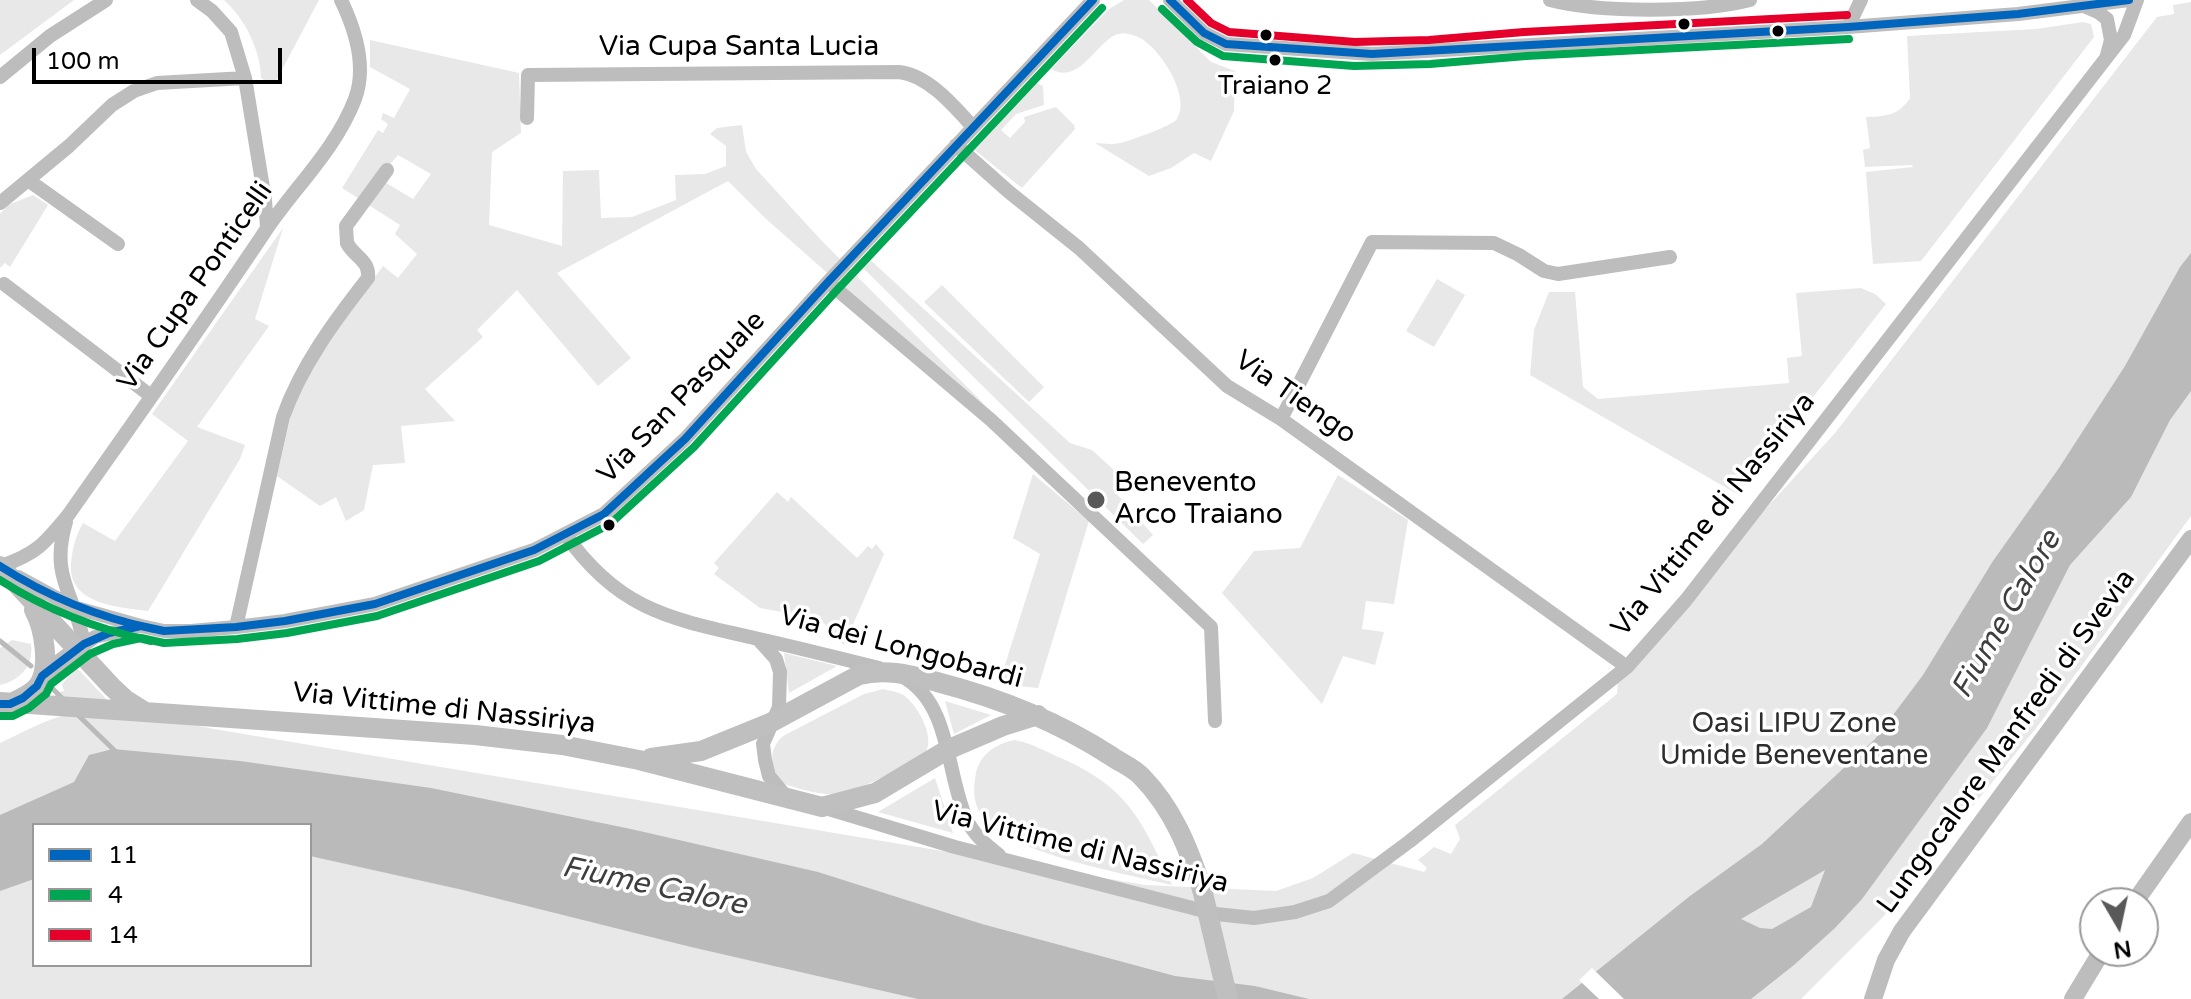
<!DOCTYPE html>
<style>
body{margin:0}
#map{position:relative;width:2191px;height:999px;overflow:hidden;background:#fff;font-family:"Varela Round",sans-serif}
canvas{display:block}
.legend{position:absolute;left:32px;top:823px;width:280px;height:144px;box-sizing:border-box;background:#fff;border:2px solid #999;margin:0;padding:10px 14px;list-style:none;font-size:24px;color:#000}
.legend li{display:flex;align-items:center;gap:16px;height:40px}
.legend b{width:40px;border:2px solid #999}
.north{position:absolute;left:2079px;top:887px;width:80px;height:80px;box-sizing:border-box;background:#fff;border:2px solid #999;border-radius:50%;rotate:171deg;font-size:22px;font-weight:700;line-height:32px;text-align:center;color:#000}
.north::after{content:'';display:block;margin:auto;width:28px;height:36px;background:#595959;clip-path:polygon(50% 0,100% 100%,50% 72%,0 100%)}
.scale{position:absolute;left:32px;top:48px;width:250px;height:36px;box-sizing:border-box;border:4px solid #000;border-top:0;padding-left:10px;font-size:24px;line-height:28px;white-space:nowrap;color:#000;-webkit-text-stroke:6px #fff;paint-order:stroke}
</style>
<div id="map">
<canvas width="2191" height="999"></canvas>
<ul class="legend">
<li><b style="height:10px;background:#0065bd"></b>11</li>
<li><b style="height:10px;background:#00a651"></b>4</li>
<li><b style="height:10px;background:#e4002b"></b>14</li>
</ul>
<div class="north">N</div>
<div class="scale">100 m</div>
</div>
<script>
const ctx = document.querySelector('canvas').getContext('2d');
ctx.lineJoin = 'round';
function fillPath(path, color) { ctx.fillStyle = color; ctx.fill(path, 'evenodd'); }
function trace(path, color, width, dash) { ctx.strokeStyle = color; ctx.lineWidth = width; ctx.lineCap = dash ? 'butt' : 'round'; ctx.setLineDash(dash || []); ctx.stroke(path); }
function drawText(font, color, halo, rows, align = 'center') {
  ctx.font = font + ' "Varela Round",sans-serif'; ctx.lineWidth = 7; ctx.setLineDash([]); ctx.textBaseline = 'middle'; ctx.strokeStyle = halo; ctx.fillStyle = color; for (const [text, x, y, turn = 0] of rows) {
    ctx.save(); ctx.translate(x, y); ctx.rotate((+turn || 0) * Math.PI / 180); ctx.textAlign = isNaN(turn) ? turn : align; if (halo) ctx.strokeText(text, 0, 0); ctx.fillText(text, 0, 0); ctx.restore();
  }
}
fillPath(new Path2D(`
 M0,0H74L0,55Z
 M224,0H319L276,81L267,82L261,78C261,51 244,17 224,0Z
 M1124,0H1149L1211,62L1235,71L1234,111L1211,161L1194,153L1171,168L1149,176L1095,143C1102,143 1112,145 1120,143C1129,141 1172,126 1177,119C1192,96 1158,44 1136,36C1130,34 1124,32 1118,34C1097,40 1080,86 1051,69L1109,9Z
 M2191,2V516L2037,727L1883,917L1801,999H0V743C25,731 49,718 76,712C107,706 186,724 220,730L1145,885L1276,891L1313,878L1353,853L1424,872L1427,868L1418,860L1434,847L1451,854L1460,839L1455,825L1617,694L1619,669L1835,433L2157,17L2174,14L2173,5ZM34,825H310V965H34Z
 M2083,22L2091,24L2094,37L1921,261L1873,264L1866,172L1913,167L1912,165L1865,167L1863,150L1870,148L1866,117C1886,116 1898,116 1910,98L1907,36L2036,29Z
 M370,40L519,73L521,133L492,152L489,225L562,246L563,171L599,170L601,218L632,217L676,200L675,175L705,174L726,166V146L710,134L717,128L742,125L746,152L756,169L821,240L987,407L877,317L764,217L728,181L557,273L631,358L598,386L517,290L477,330L483,337L425,389L455,421L401,426L405,463L373,465L364,510L346,521L336,497L320,506L277,476L295,397L317,358L383,266L398,278L417,254L395,234L400,225L342,188L378,130L383,133L388,124L381,119L383,113L394,118L410,89L370,67ZM398,155L431,174L413,199L378,178Z
 M1037,83L1043,86L1044,105L1016,114L1001,130L1010,138L1025,122L1024,117L1056,107L1074,125L1075,129L1022,188L972,148Z
 M33,195L48,205L10,267L5,263L0,268V214L8,205Z
 M283,228L255,319L269,326L197,427L245,445L240,459L148,611C119,607 69,605 71,565C72,550 75,537 83,523L115,541L188,441L152,414Z
 M866,256L1070,443L1092,450L1126,481L1116,493L1153,535L1143,544L859,264Z
 M1437,279L1465,295L1434,347L1406,331Z
 M942,285L1044,387L1029,402L924,302Z
 M1861,288L1875,294L1886,304L1737,494L1530,375L1534,330L1549,292H1575L1583,387L1598,399L1789,383L1787,358L1802,356L1796,293Z
 M1033,474L1089,521L1038,688L999,684L1040,554L1013,538Z
 M1338,475L1408,520L1394,604L1366,601L1362,629L1384,632L1375,665L1343,656L1322,704L1222,593L1254,551L1300,548Z
 M777,492L788,502L791,497L857,558L868,546L872,549L876,544L884,554L844,645L820,619L760,608L714,574L719,568L714,563Z
 M12,640L31,644C34,665 21,680 0,685V648Z
 M784,653L837,666L789,693Z
 M76,669L80,671L107,700L54,698L55,693L64,691L62,684Z
 M883,689C890,691 901,692 906,697C918,707 936,738 925,753C919,760 851,794 842,794C821,796 800,789 781,783C771,766 767,751 783,736L864,694Z
 M945,701L991,715L954,734Z
 M1015,740C1032,743 1046,752 1061,758C1129,788 1142,821 1172,885C1127,874 1006,853 981,815C973,802 973,788 976,773C980,754 997,743 1015,740Z
 M935,778L953,833L878,812Z`), '#e8e8e8');
fillPath(new Path2D(`
 M2191,253V391L2170,420L2131,497L2070,565L1987,728L1862,899L1835,928L1794,965L1751,999H1562L1690,896L1762,844L1875,739L1923,675L1993,561L2059,468L2125,366L2180,267ZM1825,870L1811,907L1772,929L1760,928L1741,919Z
 M113,749L240,761L431,788L631,829L818,872L982,924L1175,976L1255,986L1309,999H918L691,947L463,890L310,856V825H34V879L0,891V815L74,782L89,755Z`), '#bababa');
fillPath(new Path2D(`
 M1592,968L1624,999H1599L1579,980Z`), '#fff');
trace(new Path2D(`
 M0,641L31,666
 M53,689L62,698
 M79,716L116,752`), '#bababa', 5);
trace(new Path2D(`
 M197,0L212,11L231,32L245,78L265,200L267,228
 M1170,0L1204,33L1226,44L1372,54L1848,27L2018,14L2129,0
 M1550,0C1600,13 1700,13 1750,0
 M2084,6L2098,12L2107,19L2111,40L2107,55
 M1848,27L1861,0
 M0,77L50,36L106,0
 M527,118L528,75L899,72C928,75 954,106 973,127
 M956,145L1009,192L1079,248L1227,386L1281,419L1627,667
 M28,180L118,244
 M0,203L69,146L112,105L134,91L157,83L245,78
 M828,282L991,420L1211,627L1215,721
 M4,284L151,396
 M1281,419L1372,242L1494,243L1519,255L1544,271L1558,274L1670,257
 M66,522C49,578 76,595 84,644
 M565,534C620,612 672,619 759,639C799,648 839,658 879,668
 M1,566C37,554 45,543 69,514C135,420 202,326 266,230C295,187 336,149 355,99C367,67 355,29 341,0
 M18,577L73,607L141,626L164,631H191L236,627L285,621L375,604L534,550L604,514L685,439L828,282L1093,0
 M236,627L283,417C301,366 335,320 368,278C370,260 354,257 347,243L346,226L387,170
 M758,639L776,659L780,672L779,707L763,744L765,760L769,776L788,799
 M78,649L95,637L137,627
 M905,678C951,706 946,772 966,818C973,834 985,844 999,855
 M822,807L955,847L1216,914L1254,918L1295,912L1329,901L1410,841L1627,667L1686,600L2124,35L2137,0`), '#bdbdbd', 14);
trace(new Path2D(`
 M42,676L77,650
 M2134,903L2191,822
 M1873,999L1886,960L1902,931L2191,539
 M2073,999L2102,951`), '#bdbdbd', 18);
trace(new Path2D(`
 M0,566L112,687L126,700L142,710
 M0,702L475,735L562,745L639,760L822,807L875,793L947,750L1003,726L1038,715
 M10,704C19,699 31,695 38,686C51,668 44,628 34,610
 M651,758L701,751L770,723L859,675C886,668 910,675 937,682C999,698 1057,721 1111,756C1121,763 1134,768 1142,777C1173,809 1188,847 1202,889`), '#bfbfbf', 20);
trace(new Path2D(`
 M1202,889L1228,999`), '#bfbfbf', 20);
trace(new Path2D(`
 M1170,0L1204,33L1226,44L1372,54L1848,27L2018,14L2129,0
 M0,566C48,597 98,617 154,629
 M0,704H10L23,698L37,686L42,676L84,644L109,633L141,626L164,631L236,627L285,621L375,604L534,550L604,514L685,439L828,282L1093,0`), '#0065bd', 8);
trace(new Path2D(`
 M1162,9L1197,42L1223,56L1354,66L1430,64L1526,56L1849,39
 M0,580C47,610 97,629 151,641
 M0,716H13L29,708L46,694L51,684L90,654L113,644L141,638L164,643L237,639L287,633L377,616L539,561L610,524L694,447L837,290L1102,8`), '#00a651', 8);
trace(new Path2D(`
 M1187,0L1211,23L1229,32L1355,42L1429,40L1524,32L1847,15`), '#e4002b', 8);
for (const [x, y, r, color] of [
 [1684,24,7,"#000"],
 [1778,31,7,"#000"],
 [1266,35,7,"#000"],
 [1275,60,7,"#000"],
 [1096,500,10,"#595959"],
 [609,525,7,"#000"]
]) { const dot = new Path2D(); dot.arc(x, y, r, 0, 2 * Math.PI); ctx.fillStyle = color; ctx.fill(dot); trace(dot, '#fff', 3); }
drawText('26px', '#000', '#fff', [
 ["Traiano 2",1275,87]
]);
drawText('28px', '#000', '#fff', [
 ["Via Cupa Santa Lucia",739,48],
 ["Via Cupa Ponticelli",196,287,-55],
 ["Via San Pasquale",682,398,-46],
 ["Via Tiengo",1295,398,35],
 ["Via Vittime di Nassiriya",1714,515,-51],
 ["Via dei Longobardi",901,648,15],
 ["Via Vittime di Nassiriya",444,709,6],
 ["Lungocalore Manfredi di Svevia",2007,742,-54],
 ["Via Vittime di Nassiriya",1080,848,14]
]);
drawText('28px', '#000', '#fff', [
 ["Benevento",1114,484],
 ["Arco Traiano",1114,516]
], 'left');
drawText('28px', '#2d2d2d', '#fff', [
 ["Oasi LIPU Zone",1794,725],
 ["Umide Beneventane",1794,757]
]);
drawText('italic 30px', '#3e3e3e', '#fff', [
 ["Fiume Calore",2007,615,-60],
 ["Fiume Calore",654,887,12]
]);
</script>
